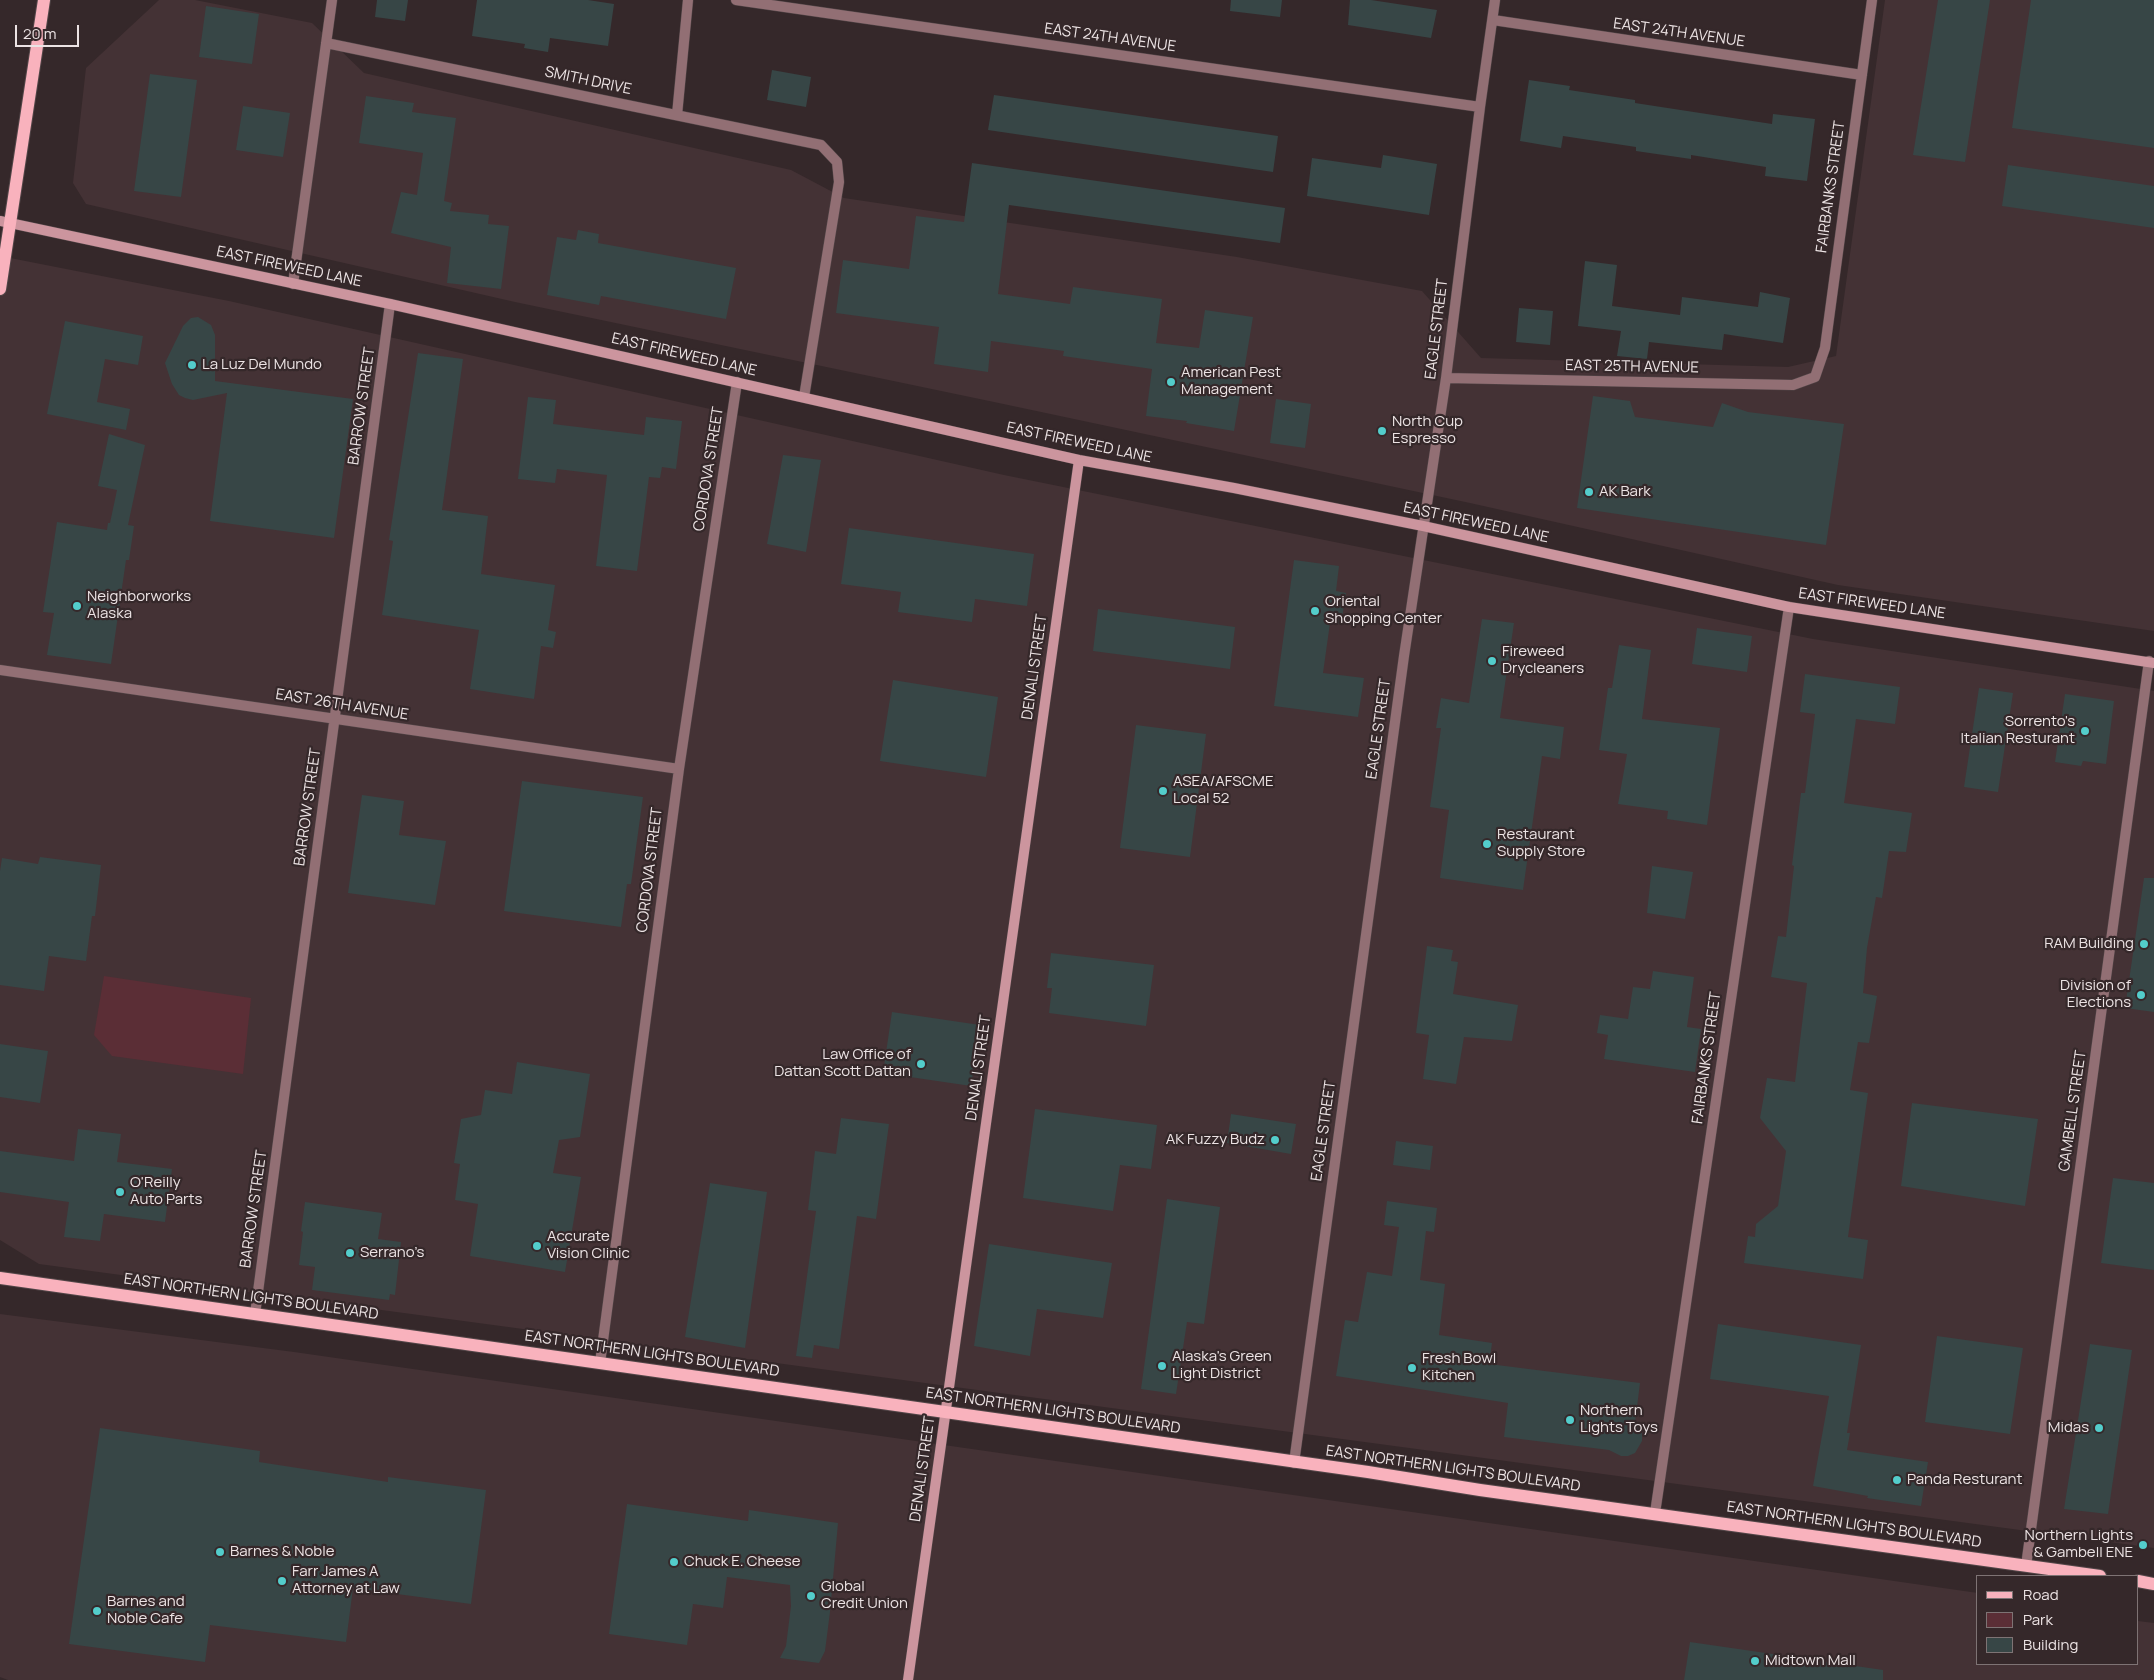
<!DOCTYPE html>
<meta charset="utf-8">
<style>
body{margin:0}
#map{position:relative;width:2154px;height:1680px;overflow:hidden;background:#35282a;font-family:Manrope,sans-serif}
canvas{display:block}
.legend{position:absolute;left:1976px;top:1575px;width:162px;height:90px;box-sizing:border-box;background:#35282a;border:1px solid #7e7374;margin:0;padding:6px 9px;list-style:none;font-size:15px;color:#ece3e4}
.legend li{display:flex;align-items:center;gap:10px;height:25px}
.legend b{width:25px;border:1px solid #7e7374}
.scale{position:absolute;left:15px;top:25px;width:64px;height:22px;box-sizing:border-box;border:2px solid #ece3e4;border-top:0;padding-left:6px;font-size:15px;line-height:18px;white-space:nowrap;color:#ece3e4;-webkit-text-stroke:4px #35282a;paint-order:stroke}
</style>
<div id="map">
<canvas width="2154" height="1680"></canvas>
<ul class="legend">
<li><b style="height:6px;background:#f9b2bd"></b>Road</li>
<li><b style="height:14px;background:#5b2e36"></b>Park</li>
<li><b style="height:14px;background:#374646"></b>Building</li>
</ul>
<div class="scale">20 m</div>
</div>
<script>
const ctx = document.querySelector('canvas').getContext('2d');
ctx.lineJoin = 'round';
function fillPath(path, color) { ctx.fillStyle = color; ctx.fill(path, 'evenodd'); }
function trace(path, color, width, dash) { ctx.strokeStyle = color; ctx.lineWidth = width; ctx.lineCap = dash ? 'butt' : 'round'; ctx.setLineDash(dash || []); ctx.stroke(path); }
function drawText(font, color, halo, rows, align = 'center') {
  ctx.font = font + ' Manrope,sans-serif'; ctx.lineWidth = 4.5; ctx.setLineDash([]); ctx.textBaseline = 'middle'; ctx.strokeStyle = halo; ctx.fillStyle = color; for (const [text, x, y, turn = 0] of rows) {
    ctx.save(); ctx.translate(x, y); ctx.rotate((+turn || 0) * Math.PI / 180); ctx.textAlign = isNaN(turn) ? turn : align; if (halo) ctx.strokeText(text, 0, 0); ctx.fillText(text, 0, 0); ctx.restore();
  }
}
fillPath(new Path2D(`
 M159,0H195L312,23L364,73L791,170L844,198L1237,257L1422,291L1481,358L1788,367L1836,356L1885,0H2154V631L1838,585L1470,503L994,402L515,302L86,204L73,183L86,68Z
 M0,256L229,301L1004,475L1813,639L2154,691V1548L39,1264L0,1240Z
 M0,1314L294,1352L1978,1593V1664H2138V1621L2154,1623V1680H8L0,1677Z`), '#443235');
fillPath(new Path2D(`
 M104,976L251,998L243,1074L112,1056L94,1035Z`), '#5b2e36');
fillPath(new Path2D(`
 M377,0H408L405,21L375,17Z
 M477,0H588L614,4L608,46L550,38L548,52L524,48L525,44L472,36Z
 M1231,0H1282L1280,17L1230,11Z
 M1350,0H1371L1437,10L1431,38L1348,25Z
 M1938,0H1990L1965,162L1913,155Z
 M2031,0H2154V148L2012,128Z
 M206,6L259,14L252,64L199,57Z
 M772,70L811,77L806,107L767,100Z
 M150,74L197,80L181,197L134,191Z
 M1529,80L1570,86L1569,90L1635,100V103L1772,124L1773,114L1815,119L1807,181L1765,176L1766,167L1691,155V159L1636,151V147L1563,136L1561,148L1520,141Z
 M994,95L1278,136L1273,172L988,130Z
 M366,96L414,103L412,112L456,118L444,201L452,203L450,211L489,215L488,224L509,226L501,289L447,283L451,247L391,233L401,192L417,195L423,153L359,143Z
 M243,106L290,113L283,157L236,150Z
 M1383,155L1437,164L1429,215L1307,196L1312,158L1381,168Z
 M972,163L1285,208L1280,243L1009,205L998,294L1070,304L1073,287L1162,299L1156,343L1199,348L1205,310L1253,317L1234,431L1186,423L1187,421L1146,416L1152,369L1063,356L1064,351L991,341L988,372L934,364L939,327L836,313L843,260L909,269L916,216L964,222Z
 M2008,165L2154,186V228L2002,206Z
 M578,230L599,234L598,243L736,268L726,319L601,296L599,305L547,295L557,237L576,240Z
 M1585,261L1617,265L1612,306L1680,315L1682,297L1758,307L1760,292L1790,298L1783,343L1724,334L1722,350L1649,342L1647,359L1617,356L1621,331L1578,326Z
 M1519,308L1553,311L1550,345L1516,342Z
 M198,317L211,325L215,335V381L353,399L334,538L210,521L227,393L193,400L185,398L179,395L172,384L165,363L183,326L191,318Z
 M65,321L143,336L138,365L105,359L97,402L130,409L126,430L47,414Z
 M418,353L463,359L442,510L488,516L481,574L555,585L548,630L556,632L553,648L541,646L534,699L470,689L479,630L382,615L393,541L389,540Z
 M1593,396L1630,401L1635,417L1713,427L1722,403L1748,412L1844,424L1826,545L1577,508Z
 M528,397L556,400L553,424L644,435L646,417L682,421L676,469L662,467L660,478L649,477L637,571L596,566L607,475L557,469L555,483L518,479Z
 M1276,399L1311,404L1305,448L1270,443Z
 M109,434L145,445L128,525L134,526L129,560H126L111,664L47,655L54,613L43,612L57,522L107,530L108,523H110L117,490L98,486Z
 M783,455L821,460L806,552L767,544Z
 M849,528L1034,554L1027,606L975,599L972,622L898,612L901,592L841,584Z
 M1294,560L1339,566L1336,591L1346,593L1341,624L1330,623L1323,673L1364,678L1358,717L1274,706Z
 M1098,609L1235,627L1230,669L1093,651Z
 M1482,619L1514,623L1500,718L1564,727L1560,759L1542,756L1523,890L1440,878L1449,810L1430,807L1441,728H1436L1441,698L1469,703Z
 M1697,628L1752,636L1747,672L1692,664Z
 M1619,645L1651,650L1642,719L1720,728L1707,825L1667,819L1668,811L1618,804L1627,754L1599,750L1608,688H1612Z
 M1805,674L1900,687L1895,724L1856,719L1844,803L1912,813L1906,852L1889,851L1882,898L1876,897L1867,948L1863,993L1877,996L1869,1043L1858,1042L1850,1090L1868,1093L1848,1237L1868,1240L1863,1279L1744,1263L1748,1236L1755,1237L1756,1224L1778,1206L1786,1151L1760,1118L1767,1078L1795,1082L1807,983L1771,977L1778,936L1786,937L1794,866L1792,865L1801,793H1805L1815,714L1800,712Z
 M893,680L998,697L986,777L880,761Z
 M1979,688L2013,693L1998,792L1964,787Z
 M2065,694L2114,701L2106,764L2083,761L2081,766L2055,762Z
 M1136,725L1206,734L1190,857L1120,848Z
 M522,781L643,797L631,884H627L621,927L504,911Z
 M362,795L404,801L399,835L446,841L435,905L348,893Z
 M40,857L101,865L95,916H92L86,961L49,956L44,991L0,985V871L2,858L38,864Z
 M1652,866L1693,872L1685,919L1647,913Z
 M2144,878H2154V1012L2125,1008Z
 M1427,946L1453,950L1451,961L1458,962L1453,994L1518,1005L1512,1041L1464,1037L1456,1084L1423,1079L1429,1035L1416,1033Z
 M1051,953L1154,965L1146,1026L1049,1013L1052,988H1047Z
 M1653,971L1694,977L1687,1027L1701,1029L1695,1072L1604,1059L1608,1035L1597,1033L1600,1015L1628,1019L1633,987L1650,989Z
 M892,1012L980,1025L971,1086L883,1073Z
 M0,1044L48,1051L40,1103L0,1097Z
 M517,1062L590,1074L580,1137L559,1140L553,1173L581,1177L565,1272L470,1256L478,1204L455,1200L460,1164L454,1163L461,1119L481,1115L485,1090L512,1094Z
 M1912,1103L2038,1119L2025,1206L1901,1186Z
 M1035,1109L1157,1125L1151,1169L1120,1165L1113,1211L1023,1198Z
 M1231,1114L1296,1124L1291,1154L1227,1143Z
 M841,1118L889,1124L876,1219L857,1216L839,1349L814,1345L812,1358L796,1356L816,1211L808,1210L815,1151L836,1154Z
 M78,1129L121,1134L117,1162L172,1169L165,1222L104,1214L100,1241L64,1237L69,1202L0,1192V1151L74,1161Z
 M1396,1141L1433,1146L1430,1170L1393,1165Z
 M2113,1178L2154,1183V1270L2101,1263Z
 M710,1183L767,1192L745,1348L685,1337Z
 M1167,1199L1220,1207L1204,1324L1187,1322L1176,1394L1141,1389Z
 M1387,1201L1437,1208L1434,1232L1426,1231L1420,1280L1445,1284L1439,1335L1492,1343L1489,1364L1640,1383L1635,1423L1642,1433V1441L1635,1453L1628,1456H1621L1609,1450L1504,1437L1508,1403L1336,1376L1345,1320L1358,1322L1367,1272L1392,1276L1399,1227L1384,1225Z
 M305,1202L382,1213L378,1239L401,1242L395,1295L390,1294L389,1300L312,1290L315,1267L299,1265L303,1232L301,1231Z
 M989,1244L1112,1263L1103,1318L1037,1309L1030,1356L974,1346Z
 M1718,1324L1861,1345L1847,1433H1850L1847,1450L1928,1462L1921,1506L1867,1498L1868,1496L1813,1486L1829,1396L1710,1379Z
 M1937,1336L2023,1348L2010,1434L1925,1422Z
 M2090,1344L2132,1350L2108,1514L2064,1509Z
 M100,1428L260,1451L259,1462L388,1482V1477L486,1490L471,1604L353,1588L346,1642L210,1625L205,1662L69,1644Z
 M627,1504L748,1521L749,1510L838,1523L830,1612L825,1651L819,1663L780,1658L786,1646L791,1606L790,1585L727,1577L723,1608L693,1604L687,1645L609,1634Z
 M1690,1642L1883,1670V1680H1684Z`), '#374646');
const street = new Path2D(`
 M736,0L1480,107
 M1493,20L1862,75
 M326,43L821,145L837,162L839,182L804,397
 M677,115L688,0
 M293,284L332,0
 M1446,378L1793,385L1815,377L1825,348L1872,0
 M0,670L679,769
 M255,1314L390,304
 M600,1363L679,769L737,382
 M1294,1463L1404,656L1446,378L1480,107L1495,0
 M1655,1513L1789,607
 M2026,1566L2149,661`);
const secondary = new Path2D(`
 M0,221L390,304L1079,460L1234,488L1423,526L1789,607L2154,663
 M908,1680L1079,460`);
const primary = new Path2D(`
 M0,289L44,0
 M0,1278L1368,1472L1480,1490L2100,1576
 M2138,1581L2154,1584`);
trace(street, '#524648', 11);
trace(secondary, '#524648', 11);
trace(primary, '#524648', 14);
trace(street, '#926f74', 10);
trace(secondary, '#cc959e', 10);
trace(primary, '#f9b2bd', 12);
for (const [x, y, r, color] of [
 [192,365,5,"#53cdcb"],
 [1171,382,5,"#53cdcb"],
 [1382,431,5,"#53cdcb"],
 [1589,492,5,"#53cdcb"],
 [77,606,5,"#53cdcb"],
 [1315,611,5,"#53cdcb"],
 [1492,661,5,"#53cdcb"],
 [2085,731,5,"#53cdcb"],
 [1163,791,5,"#53cdcb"],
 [1487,844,5,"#53cdcb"],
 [2144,944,5,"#53cdcb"],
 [2141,995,5,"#53cdcb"],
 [921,1064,5,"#53cdcb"],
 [1275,1140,5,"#53cdcb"],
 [120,1192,5,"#53cdcb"],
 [537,1246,5,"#53cdcb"],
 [350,1253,5,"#53cdcb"],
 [1162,1366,5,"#53cdcb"],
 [1412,1368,5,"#53cdcb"],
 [1570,1420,5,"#53cdcb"],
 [2099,1428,5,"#53cdcb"],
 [1897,1480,5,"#53cdcb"],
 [2143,1545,5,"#53cdcb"],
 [220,1552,5,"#53cdcb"],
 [674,1562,5,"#53cdcb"],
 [282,1581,5,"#53cdcb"],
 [811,1596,5,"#53cdcb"],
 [97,1611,5,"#53cdcb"],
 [1755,1661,5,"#53cdcb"]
]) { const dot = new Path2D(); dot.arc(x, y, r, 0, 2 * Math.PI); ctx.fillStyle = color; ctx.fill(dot); trace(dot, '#35282a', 2); }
drawText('15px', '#ece3e4', '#35282a', [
 ["EAST 24TH AVENUE",1679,33,8],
 ["EAST 24TH AVENUE",1110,38,8],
 ["SMITH DRIVE",588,81,12],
 ["FAIRBANKS STREET",1831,187,-82],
 ["EAST FIREWEED LANE",289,267,12],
 ["EAGLE STREET",1437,329,-83],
 ["EAST FIREWEED LANE",684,355,13],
 ["EAST 25TH AVENUE",1632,367,1],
 ["BARROW STREET",362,406,-82],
 ["EAST FIREWEED LANE",1079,443,12],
 ["CORDOVA STREET",709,469,-81],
 ["EAST FIREWEED LANE",1476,523,12],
 ["EAST FIREWEED LANE",1872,604,8],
 ["DENALI STREET",1035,667,-82],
 ["EAST 26TH AVENUE",342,705,9],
 ["EAGLE STREET",1379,729,-82],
 ["BARROW STREET",308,807,-82],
 ["CORDOVA STREET",650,870,-83],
 ["FAIRBANKS STREET",1707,1058,-82],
 ["DENALI STREET",979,1068,-82],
 ["GAMBELL STREET",2073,1111,-82],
 ["EAGLE STREET",1324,1131,-82],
 ["BARROW STREET",254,1209,-82],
 ["EAST NORTHERN LIGHTS BOULEVARD",251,1297,8],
 ["EAST NORTHERN LIGHTS BOULEVARD",652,1354,8],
 ["EAST NORTHERN LIGHTS BOULEVARD",1053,1411,8],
 ["DENALI STREET",923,1469,-82],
 ["EAST NORTHERN LIGHTS BOULEVARD",1453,1469,8],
 ["EAST NORTHERN LIGHTS BOULEVARD",1854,1525,8]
]);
drawText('15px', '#ece3e4', '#35282a', [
 ["La Luz Del Mundo",202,365],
 ["American Pest",1181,373],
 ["Management",1181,390],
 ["North Cup",1392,422],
 ["Espresso",1392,439],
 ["AK Bark",1599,492],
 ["Neighborworks",87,597],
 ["Alaska",87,614],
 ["Oriental",1325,602],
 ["Shopping Center",1325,619],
 ["Fireweed",1502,652],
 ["Drycleaners",1502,669],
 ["Sorrento's",2075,722,"right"],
 ["Italian Resturant",2075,739,"right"],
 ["ASEA/AFSCME",1173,782],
 ["Local 52",1173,799],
 ["Restaurant",1497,835],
 ["Supply Store",1497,852],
 ["RAM Building",2134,944,"right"],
 ["Division of",2131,986,"right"],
 ["Elections",2131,1003,"right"],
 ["Law Office of",911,1055,"right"],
 ["Dattan Scott Dattan",911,1072,"right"],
 ["AK Fuzzy Budz",1265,1140,"right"],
 ["O'Reilly",130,1183],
 ["Auto Parts",130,1200],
 ["Accurate",547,1237],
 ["Vision Clinic",547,1254],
 ["Serrano’s",360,1253],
 ["Alaska's Green",1172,1357],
 ["Light District",1172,1374],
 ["Fresh Bowl",1422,1359],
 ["Kitchen",1422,1376],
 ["Northern",1580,1411],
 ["Lights Toys",1580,1428],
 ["Midas",2089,1428,"right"],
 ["Panda Resturant",1907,1480],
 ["Northern Lights",2133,1536,"right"],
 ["& Gambell ENE",2133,1553,"right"],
 ["Barnes & Noble",230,1552],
 ["Chuck E. Cheese",684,1562],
 ["Farr James A",292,1572],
 ["Attorney at Law",292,1589],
 ["Global",821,1587],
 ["Credit Union",821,1604],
 ["Barnes and",107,1602],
 ["Noble Cafe",107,1619],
 ["Midtown Mall",1765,1661]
], 'left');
</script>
